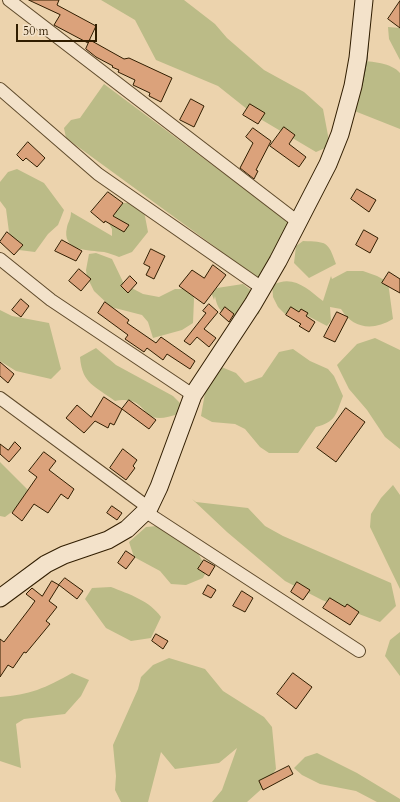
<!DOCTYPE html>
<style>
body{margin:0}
#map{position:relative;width:400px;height:802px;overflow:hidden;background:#ecd3ad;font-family:Cardo,serif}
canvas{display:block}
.scale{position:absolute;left:16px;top:24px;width:81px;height:18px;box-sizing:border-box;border:2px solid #301d00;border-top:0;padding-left:5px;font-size:12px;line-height:14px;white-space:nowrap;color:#301d00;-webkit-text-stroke:3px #f3e2ca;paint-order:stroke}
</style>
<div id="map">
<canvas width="400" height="802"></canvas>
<div class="scale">50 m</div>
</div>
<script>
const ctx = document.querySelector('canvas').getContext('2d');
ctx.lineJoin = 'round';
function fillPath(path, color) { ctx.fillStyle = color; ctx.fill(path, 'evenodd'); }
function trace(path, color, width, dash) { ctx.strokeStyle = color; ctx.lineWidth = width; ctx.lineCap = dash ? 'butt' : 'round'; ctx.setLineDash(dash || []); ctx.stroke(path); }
fillPath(new Path2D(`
 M101,0H184L215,24L227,38L264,70L304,92L323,109L330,146L316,152L257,117L218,86L156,60L135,20Z
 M388,27L400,28V60L389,39Z
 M359,61C371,61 392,63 400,73V129L352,110Z
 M104,84L289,222L258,279L230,263L231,259L222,257L218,249L66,138L64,128L71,120L80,118Z
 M17,169L44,183L64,210L58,225L48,234L35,252L19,250L12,240L9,232L6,209L0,201V182L8,172Z
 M123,203H140L144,211L148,232L132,252L119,257C114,255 109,253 104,252C89,250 61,252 67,227C68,222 71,219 71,212L112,236V229L108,222L114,209Z
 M303,241C327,242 328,241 336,264L309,278L294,263L296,246Z
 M96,253L112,259L124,284L143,294L159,297L175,289H192L194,299L193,323L182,330L153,338L148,322L142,315L111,307L94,291L87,277L86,270L89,254Z
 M347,271H363L377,276L388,282L393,319C373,331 353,329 341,309L330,307L331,321L327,326L306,315L285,314L278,307L273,297L272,283L273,285C293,274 308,289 323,301L331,276L332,279Z
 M243,284L262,299L259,314C238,316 219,322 215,296L214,300L211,292L217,288Z
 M0,310L12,316L49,323L61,369L51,379L16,371L0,361Z
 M375,338L400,350V449L385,437L367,410L349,389L337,365L357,344Z
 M96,348L116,365L173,396L181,404L178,414C172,416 165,418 159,418C141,418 145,395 115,401C95,386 82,384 80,357Z
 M293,349L310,361L328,369L334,376L343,396C336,414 336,422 316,427L298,453H269L260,447L245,429L235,424L212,422L201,416L206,387L219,366L236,373L245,383L262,377L279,352Z
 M0,462L29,491L26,501L5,517L0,516Z
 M393,485L400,495V589L370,527L371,514L381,498Z
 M192,499L196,502L248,508L265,526L283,536L391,583L396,606L380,622L322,600L285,581L227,532Z
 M157,526L187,540L198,553L207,570L203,578L186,585L171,584L160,571L134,557L129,542L146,527Z
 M111,587C129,594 150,601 161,617L151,638L131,641L106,628L85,599L92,588Z
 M400,632V676L385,656L390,640Z
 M169,658L205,669L223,691L264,717L272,727L276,769L266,785L247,802H212L222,790L237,748L219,763L175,769L161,752L148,802H121L115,790L116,776L113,745L138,689L141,677L153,665Z
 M72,673L89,680L81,696L65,714L24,719L16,724L21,768L0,761V697C29,695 46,688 72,673Z
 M317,753L357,773L400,799V802H377L356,791L320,784L302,775L294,768L305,757Z`), '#bbbb87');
const water = new Path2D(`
 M372,0L367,60L362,86H361Z`);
fillPath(water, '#99b7ae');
trace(water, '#6f7968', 1);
const building = new Path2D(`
 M29,0H59L57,5L96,26L88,43L54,25L60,15Z
 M400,1V28L388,19Z
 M90,40L124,59L129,58L172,78L161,102L149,96L150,93L133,85L135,80L118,72L119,70L112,67L113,66L96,57L86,49Z
 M191,99L204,106L194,127L180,120Z
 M250,104L265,113L258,124L243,115Z
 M284,127L295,135L289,144L306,157L299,167L270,146Z
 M253,128L271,141L256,170L258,171L254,179L240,168L253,143L246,137Z
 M28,142L45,158L37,167L26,158L23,161L17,155Z
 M357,189L376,200L369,212L351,199Z
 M108,192L123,203L113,216L129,225L124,232L105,221L104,223L91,212Z
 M364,230L378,238L370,253L356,245Z
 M7,232L23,245L14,255L0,242Z
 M62,240L82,251L76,261L55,251Z
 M151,249L165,256L154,279L146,275L150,267L144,264Z
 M213,265L226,275L204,304L179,286L192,270L204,278Z
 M79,269L91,279L81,291L69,281Z
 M389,272L400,279V293L382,283Z
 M130,276L137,283L128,293L121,286Z
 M21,299L29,306L21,317L12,310Z
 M105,302L129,320L127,323L156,343L161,337L195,361L190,369L167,354L163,360L147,348L144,352L125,339L128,335L98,313Z
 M209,304L218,312L204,329L216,338L209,347L197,337L190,345L184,341L206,313L203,311Z
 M225,307L234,314L229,322L220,314Z
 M291,307L299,312L301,309L308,313L306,316L315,322L309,332L299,326L301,324L286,315Z
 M337,312L348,317L335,342L324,337Z
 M0,362L14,374L8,383L0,376Z
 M104,397L122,409L114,425L110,423L108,428L95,421L84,433L66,418L77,405L91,417Z
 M129,400L156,420L149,429L122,409Z
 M346,408L365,422L336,462L317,448Z
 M15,442L21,448L9,462L0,454V444L8,450Z
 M123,449L137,460L133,466L135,468L126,480L110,468Z
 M44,452L56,461L49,470L74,489L68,499L61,494L48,513L34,504L22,521L12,513L37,477L29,471Z
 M112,506L122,513L117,520L107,513Z
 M126,551L135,557L126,569L118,563Z
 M204,560L215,566L209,576L198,569Z
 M65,578L83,591L77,599L59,585Z
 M52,581L59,585L49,601L57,607L46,621L50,624L26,653L24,652L13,668L8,665L0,677V639L4,642L30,608L35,601L26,594L32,588L42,596Z
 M297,582L310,590L303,600L291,592Z
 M208,585L216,590L211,598L203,594Z
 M242,591L253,598L245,612L233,606Z
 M330,598L345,607L347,604L359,612L350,625L323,608Z
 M156,634L168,641L163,649L152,641Z
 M293,673L312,687L296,709L277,694Z
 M289,766L293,774L263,790L259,781Z`);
fillPath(building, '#dba27b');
trace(building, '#301d00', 1);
const street = new Path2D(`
 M9,0L298,222
 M0,89L98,174L262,288
 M0,259L51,300L193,395
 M0,398L149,508
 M146,512L359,651`);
const secondary = new Path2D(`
 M0,598L46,564L64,555L108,540L127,529L149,508L159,487L193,395L253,304L278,261L328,164L340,134L353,86L358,58L364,0`);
trace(street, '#5f4a2b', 14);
trace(secondary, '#301d00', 19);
trace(street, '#f3e2ca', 12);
trace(secondary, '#f3e2ca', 17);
</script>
